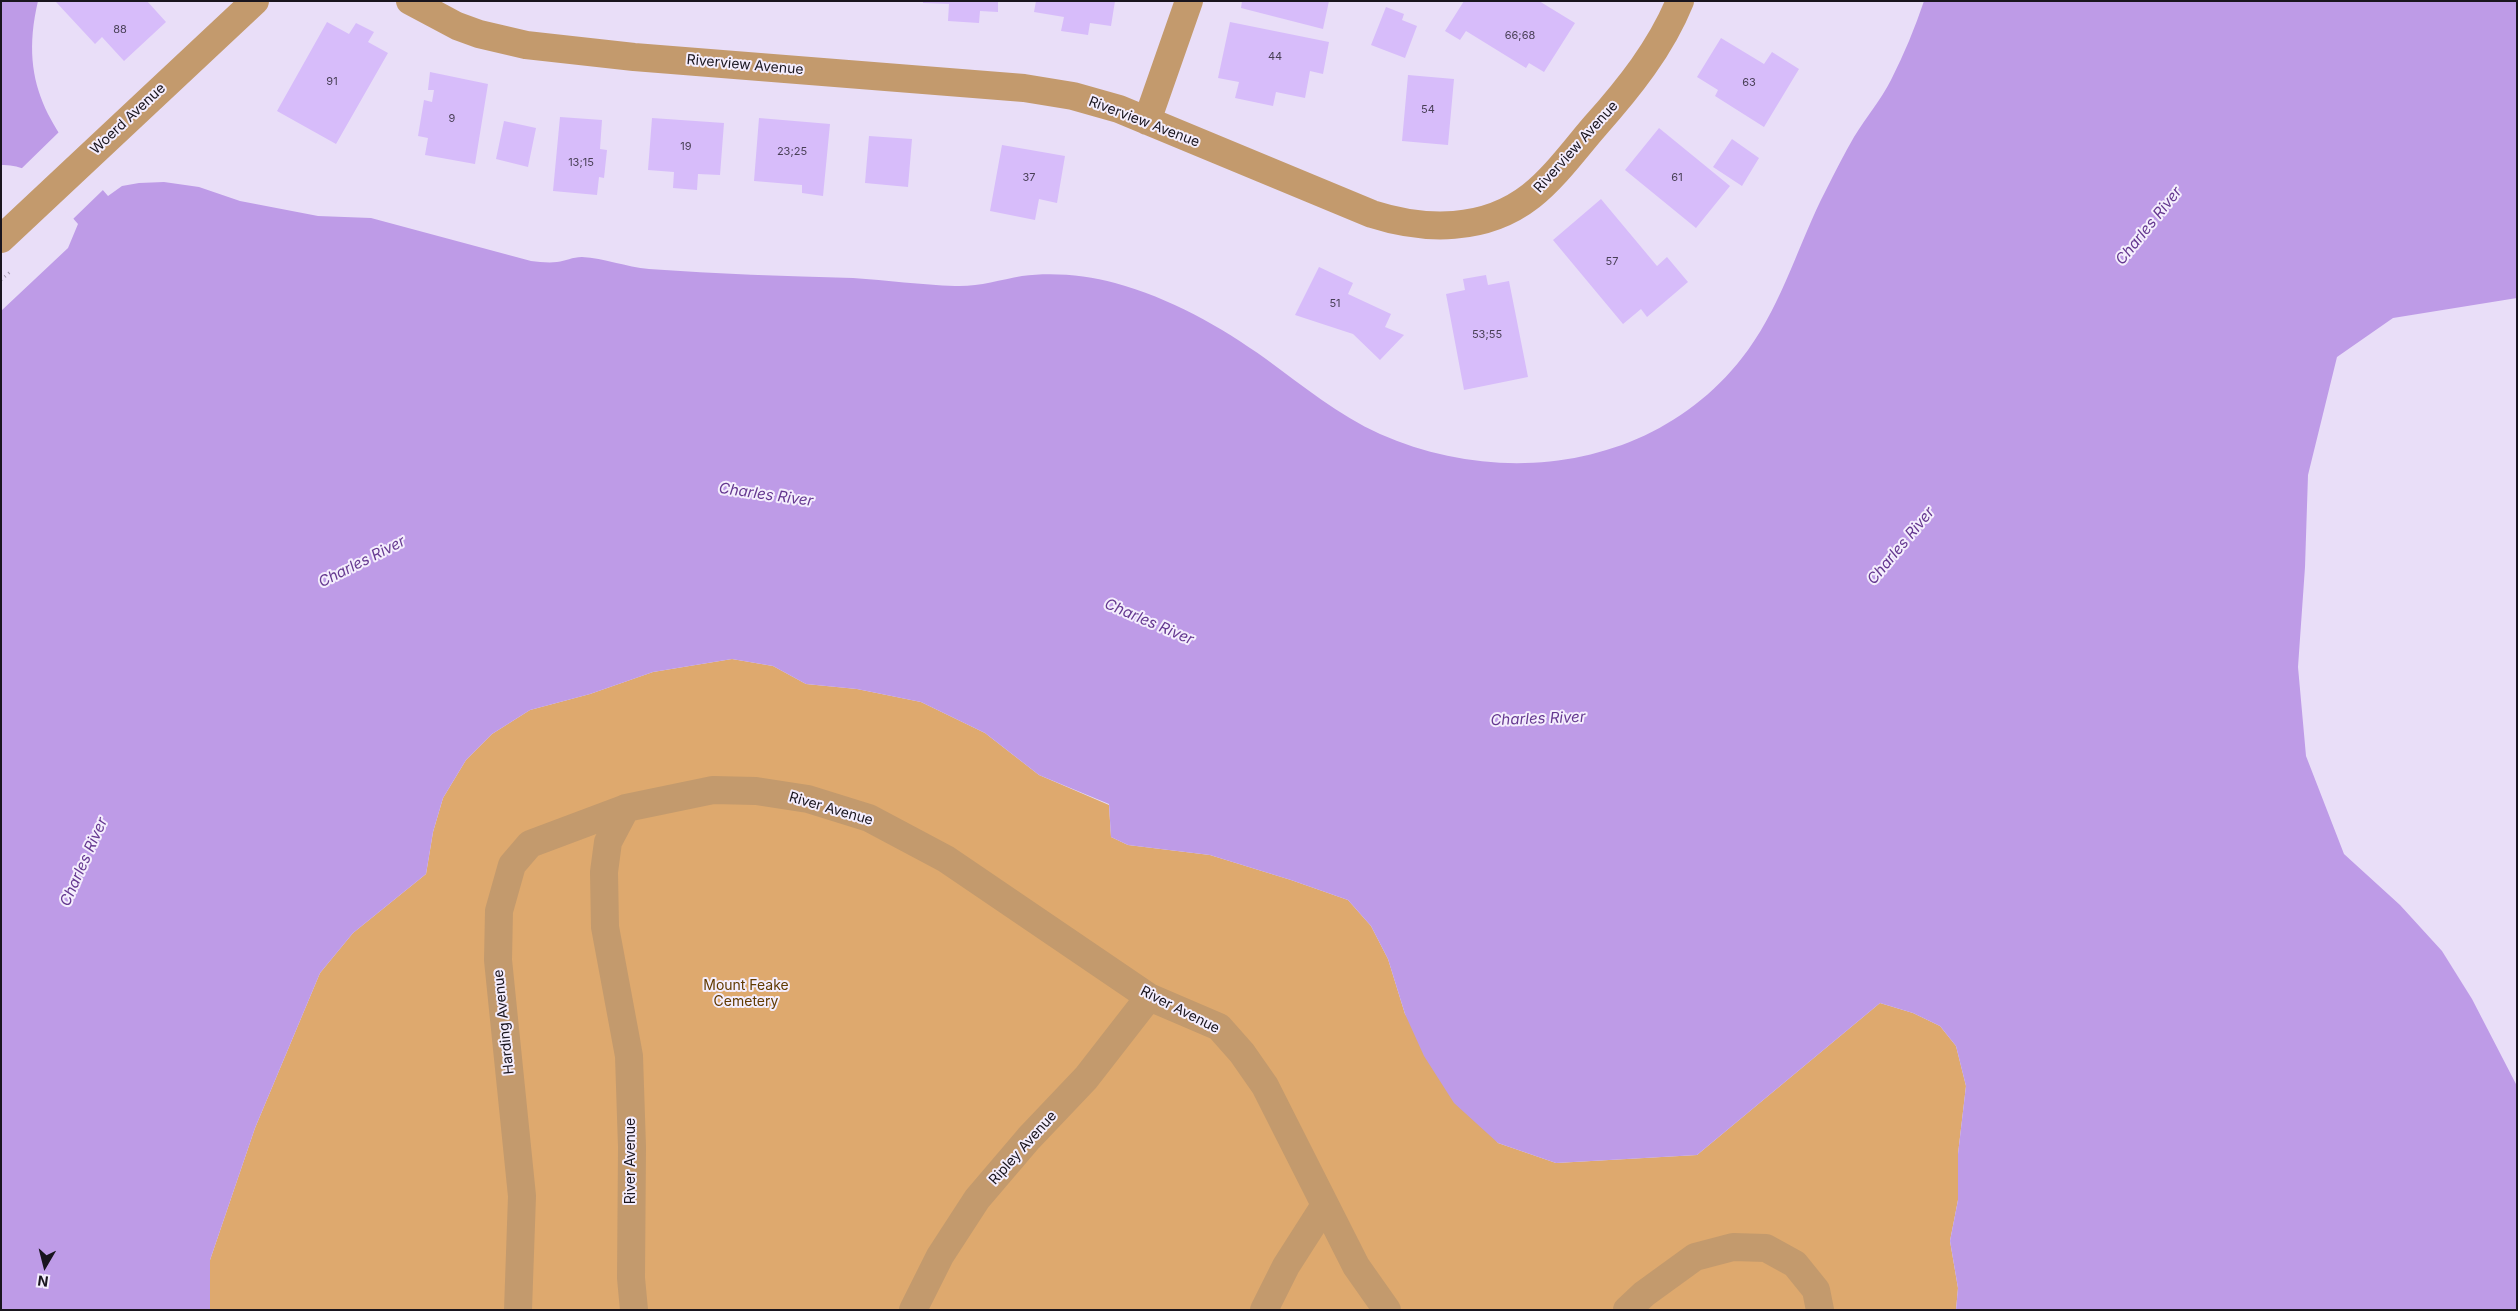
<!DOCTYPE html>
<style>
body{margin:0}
#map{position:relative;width:2518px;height:1311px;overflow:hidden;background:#e9def8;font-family:Inter,sans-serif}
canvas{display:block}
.frame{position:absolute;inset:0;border:2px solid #19151e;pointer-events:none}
.north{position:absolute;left:20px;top:1241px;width:50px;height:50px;-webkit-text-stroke:4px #f4edfd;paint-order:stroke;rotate:188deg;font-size:14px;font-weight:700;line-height:20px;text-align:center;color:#19151e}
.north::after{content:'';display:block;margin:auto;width:18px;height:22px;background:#19151e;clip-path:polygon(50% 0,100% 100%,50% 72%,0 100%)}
</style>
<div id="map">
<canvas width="2518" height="1311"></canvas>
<div class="frame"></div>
<div class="north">N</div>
</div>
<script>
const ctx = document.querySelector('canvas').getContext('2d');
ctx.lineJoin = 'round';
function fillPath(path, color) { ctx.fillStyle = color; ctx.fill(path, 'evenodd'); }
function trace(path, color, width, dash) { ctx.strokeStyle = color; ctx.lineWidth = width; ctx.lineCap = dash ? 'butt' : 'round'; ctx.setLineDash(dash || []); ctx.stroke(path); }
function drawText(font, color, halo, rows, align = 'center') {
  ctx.font = font + ' Inter,sans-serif'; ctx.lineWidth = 4; ctx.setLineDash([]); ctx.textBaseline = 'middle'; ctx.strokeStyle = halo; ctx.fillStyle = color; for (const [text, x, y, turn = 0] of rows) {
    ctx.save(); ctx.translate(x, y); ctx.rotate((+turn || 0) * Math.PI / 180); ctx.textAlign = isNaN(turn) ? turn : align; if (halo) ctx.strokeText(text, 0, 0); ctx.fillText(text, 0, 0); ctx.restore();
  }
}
fillPath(new Path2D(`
 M732,659L773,666L806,684L857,689L921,702L985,733L1039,775L1109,805L1111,837L1128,845L1210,855L1291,880L1348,900L1371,926L1388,959L1405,1014L1498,1143L1556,1163L1697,1155L1880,1003L1913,1013L1940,1026L1956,1046L1966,1086L1958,1154V1200L1950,1241L1958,1288L1956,1310H210V1260L255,1128L320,973L353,933L426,874L433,832L443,798L466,760L492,734L530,710L590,694L653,672Z`), '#dea96e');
fillPath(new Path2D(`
 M1,1H38C17,90 55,132 108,196L122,186L139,183L164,182L199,187L240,201L318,216L371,218L531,261C539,262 549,263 557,262C566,261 572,257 582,257C604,258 626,267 649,269C717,274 785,276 853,278C887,280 921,285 955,286C978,287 999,280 1022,276C1052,272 1086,275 1115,283C1170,298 1220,326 1266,359C1303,386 1338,415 1380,434C1507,490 1663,467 1748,350C1783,302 1799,242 1826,190C1835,172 1844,154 1854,137C1866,117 1881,100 1891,80C1904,54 1915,28 1924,1H2517V298L2393,318L2337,357L2308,475L2305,567L2298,667L2306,756L2344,854L2400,905L2442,951L2472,999L2517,1086V1310H1956L1958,1288L1950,1241L1958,1200V1154L1966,1086L1956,1046L1940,1026L1913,1013L1880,1003L1697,1155L1556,1163L1498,1143L1454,1103L1424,1056L1405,1014L1388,959L1371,926L1348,900L1291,880L1210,855L1128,845L1111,837L1109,804L1039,775L985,733L921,702L857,689L806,684L773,666L732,659L653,672L590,694L530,710L492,734L466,760L443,798L433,832L426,874L353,933L320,973L255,1128L210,1260V1310H1V311L68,248L78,224C57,199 38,163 1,165Z`), '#be9be7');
fillPath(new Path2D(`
 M60,131L105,188L72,220L39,181L28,172L20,170Z`), '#e9def8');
fillPath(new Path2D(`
 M147,1L166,22L124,61L102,37L95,44L56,2Z
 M923,1H998V12L980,11L979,23L948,21L949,4L923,3Z
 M1036,1H1115L1111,26L1090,23L1088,35L1061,31L1064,17L1034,12Z
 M1242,1H1329L1323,29L1241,8Z
 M1464,1H1539L1575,23L1544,72L1529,63L1526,68L1466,31L1460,40L1445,31Z
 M1386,7L1404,14L1402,20L1417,26L1405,58L1371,45Z
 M327,22L349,34L356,23L374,32L368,42L388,53L336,144L277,111Z
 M1230,22L1329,42L1323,74L1310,71L1305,98L1276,92L1273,106L1235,98L1239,82L1218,78Z
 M1721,38L1764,64L1772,52L1799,69L1764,127L1715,96L1718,90L1697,77Z
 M430,72L488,84L475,164L425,155L428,138L418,136L424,100L432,102L434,90H428Z
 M1408,75L1454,79L1448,145L1402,141Z
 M560,117L602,120L600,149L607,150L604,178L599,177L597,195L553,191Z
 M652,118L724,123L720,175L698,174L697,190L673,188L674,172L648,170Z
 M759,118L830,124L823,196L802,193V185L754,181Z
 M504,121L536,128L528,167L496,159Z
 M1659,128L1730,186L1696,228L1625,170Z
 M869,136L912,139L908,187L865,183Z
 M1732,139L1759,158L1742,186L1713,167Z
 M1002,145L1065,156L1057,203L1039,199L1035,220L990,211Z
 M1601,199L1657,266L1667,257L1688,282L1647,317L1641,309L1623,324L1553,240Z
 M1319,267L1353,283L1348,294L1391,314L1385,327L1404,335L1380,360L1353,334L1295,315Z
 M1486,275L1488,285L1509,281L1528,377L1464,390L1446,294L1465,290L1463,279Z`), '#d7bcfa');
trace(new Path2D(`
 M1,280L10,272`), '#9e96aa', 3, [1, 4]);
trace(new Path2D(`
 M410,1L457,26L479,34L526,45L634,57L1024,88L1073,96L1119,109L1372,214C1425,231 1485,232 1531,196C1555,177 1575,149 1595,126C1628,89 1661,48 1680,1
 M1147,121L1189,1
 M1,239L255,1
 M626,808L608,842L604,872L605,927L629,1056L632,1147L631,1278L634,1310
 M518,1310L522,1196L498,960L499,911L512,865L530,844L626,808L713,790L756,791L808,799L869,818L946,859L1149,997L1219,1027L1242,1053L1265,1086L1356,1266L1387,1310
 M913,1310L940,1256L977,1199L1029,1138L1086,1078L1149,997
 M1264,1310L1286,1266L1325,1205
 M1627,1310L1644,1294L1695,1257L1733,1247L1766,1248L1795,1264L1816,1290L1820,1310`), '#c39a6d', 28);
drawText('11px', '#483f55', null, [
 ["88",120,30],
 ["66;68",1520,36],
 ["44",1275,57],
 ["91",332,82],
 ["63",1749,83],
 ["54",1428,110],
 ["9",452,119],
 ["19",686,147],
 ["23;25",792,152],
 ["13;15",581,163],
 ["37",1029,178],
 ["61",1677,178],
 ["57",1612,262],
 ["51",1335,304],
 ["53;55",1487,335]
]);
drawText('14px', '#19151e', '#f4edfd', [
 ["Riverview Avenue",745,65,5],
 ["Woerd Avenue",128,119,-43],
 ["Riverview Avenue",1144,122,21],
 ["Riverview Avenue",1576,147,-48],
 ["River Avenue",831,809,16],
 ["River Avenue",1180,1010,27],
 ["Harding Avenue",504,1022,-96],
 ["Ripley Avenue",1023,1148,-48],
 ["River Avenue",631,1161,-90]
]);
drawText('14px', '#613a00', '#f4edfd', [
 ["Mount Feake",746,986],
 ["Cemetery",746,1002]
]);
drawText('italic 15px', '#653890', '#f4edfd', [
 ["Charles River",2149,226,-51],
 ["Charles River",766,495,8],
 ["Charles River",1901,546,-50],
 ["Charles River",362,562,-27],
 ["Charles River",1149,622,23],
 ["Charles River",1538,719,-2],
 ["Charles River",84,862,-66]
]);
</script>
